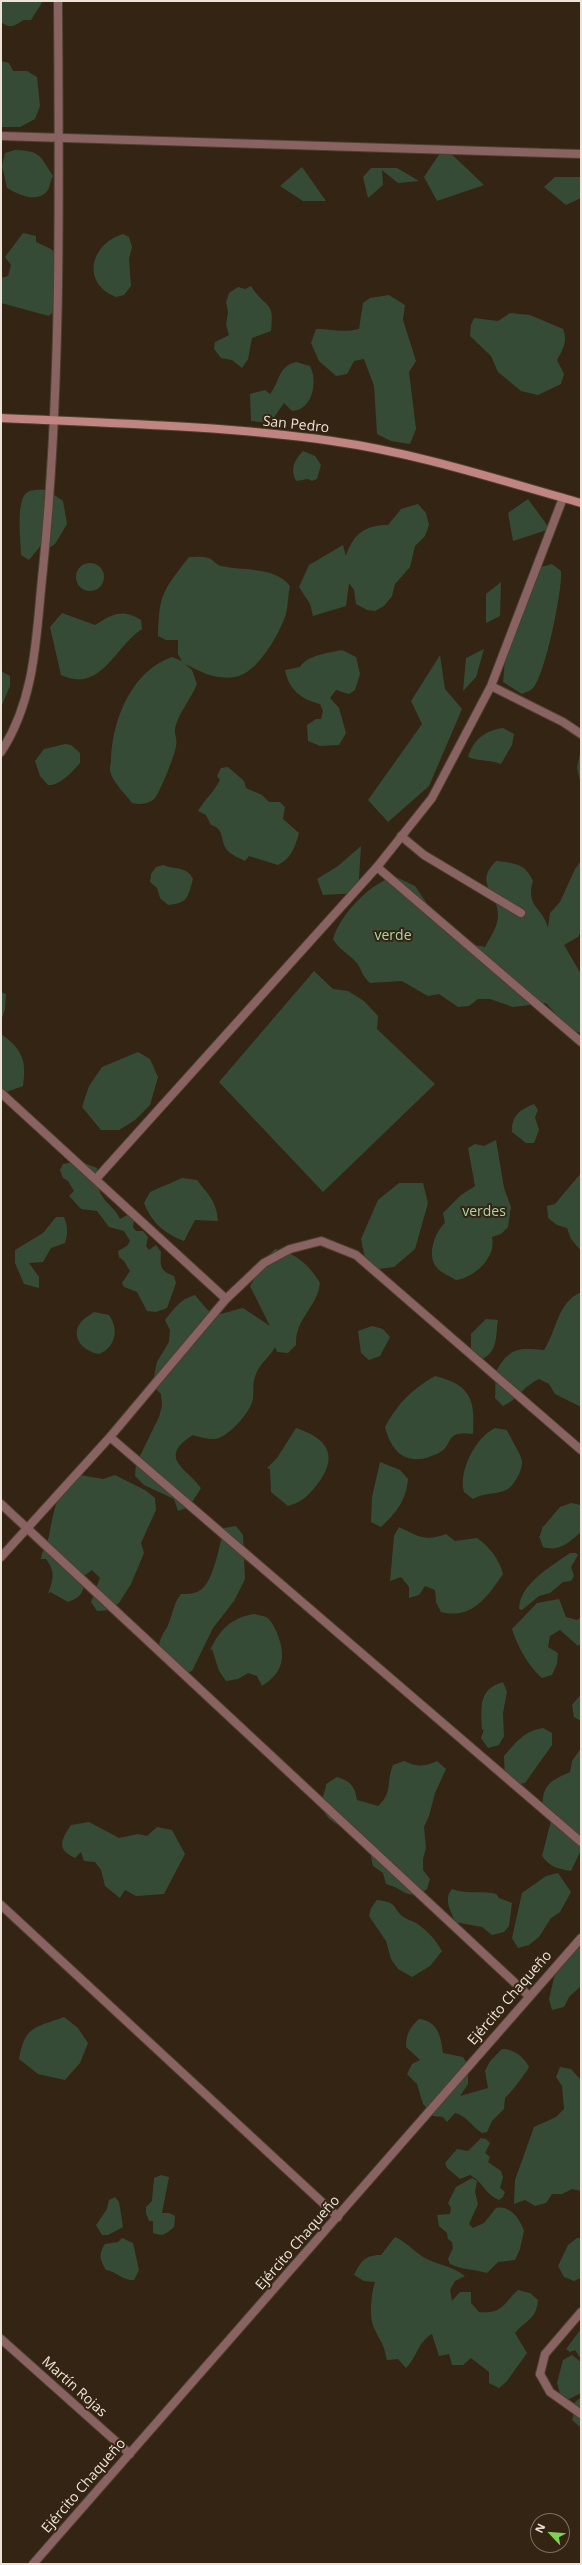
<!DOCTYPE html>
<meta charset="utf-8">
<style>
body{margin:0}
#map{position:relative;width:582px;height:2565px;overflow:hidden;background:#342413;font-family:"Open Sans",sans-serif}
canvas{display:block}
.frame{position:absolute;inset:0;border:2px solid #eee3d8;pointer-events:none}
.north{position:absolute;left:530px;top:2513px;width:40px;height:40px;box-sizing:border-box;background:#342413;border:1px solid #7e7062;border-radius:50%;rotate:296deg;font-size:11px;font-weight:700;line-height:16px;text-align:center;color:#eee3d8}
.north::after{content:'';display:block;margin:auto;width:14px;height:18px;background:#7ed153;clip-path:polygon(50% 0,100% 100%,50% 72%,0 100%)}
</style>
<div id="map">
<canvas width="582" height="2565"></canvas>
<div class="frame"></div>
<div class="north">N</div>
</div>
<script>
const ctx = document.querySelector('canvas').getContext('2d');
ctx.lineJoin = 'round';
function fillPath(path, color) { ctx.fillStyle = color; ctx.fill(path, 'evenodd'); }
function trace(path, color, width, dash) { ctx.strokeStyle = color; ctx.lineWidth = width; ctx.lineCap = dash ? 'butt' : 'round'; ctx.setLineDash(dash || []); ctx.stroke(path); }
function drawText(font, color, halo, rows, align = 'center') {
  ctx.font = font + ' "Open Sans",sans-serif'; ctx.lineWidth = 4; ctx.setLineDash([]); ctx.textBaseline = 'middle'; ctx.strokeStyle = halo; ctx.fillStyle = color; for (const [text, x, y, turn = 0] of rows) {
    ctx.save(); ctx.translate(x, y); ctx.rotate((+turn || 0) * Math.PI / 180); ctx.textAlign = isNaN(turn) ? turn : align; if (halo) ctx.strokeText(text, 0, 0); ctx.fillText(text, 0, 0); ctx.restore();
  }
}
fillPath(new Path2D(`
 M1,1H43L31,20H24C15,25 11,30 1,22Z
 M1,61L9,63L13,71H27L37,77L40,106L35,119L20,127H1Z
 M444,147L484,185L437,201L424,177Z
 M15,150C40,151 39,154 53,176C51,179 50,184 49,188C40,205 19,195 7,188L2,166L5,153Z
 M302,167L326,201H303L280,186Z
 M371,168H397L419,181L398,183L382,170L383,185L368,198L363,177Z
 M555,177H581V198L566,205L544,187Z
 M23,233L36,236V242L51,249L59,257L54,311L49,316L1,303V278L8,276L11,265L5,257Z
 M123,234L129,237L132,247L129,259L131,286L124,295L116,297C81,283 90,244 123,234Z
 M251,286C265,309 275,299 271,331L252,338L248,359L242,368L232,360L221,358L214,349L215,342L229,335L226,325L228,312L226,302L229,293L238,287L245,289Z
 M389,295L405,305L403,320L416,361L409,372L416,429L410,444L391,441L377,434L374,386L364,359L354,361L347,374L336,376L319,361L311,343L316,329C333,329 341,333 359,329L363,303L370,298Z
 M510,313L530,315L563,329C568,341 563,349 557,360L564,374L561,384L538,395L521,391L498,372L491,356L470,336L471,325L474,318L498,321Z
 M296,362L310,366C318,381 313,410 292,411L284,403L270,423L251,421L250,394L265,390L270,394C280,382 277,367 296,362Z
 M303,451L315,456L321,465L317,479L312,481L308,479L296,481C290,470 294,460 303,451Z
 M47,490L63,501L67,524L55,544L49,548L42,544L29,560L21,555C21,541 15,498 28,492C33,489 42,490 47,490Z
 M528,499L550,529L513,541L508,513Z
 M418,504L426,513L429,525L425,536L415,546L410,567L395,584L392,596L384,606L375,611L367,610L356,604L354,590L349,583L346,606L313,616L310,604L299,587L309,565L343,545L346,556C353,534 365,525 388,525L401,509Z
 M189,557C195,557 203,556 208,558C213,559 216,565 221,566C242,571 275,566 290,586C288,595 288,605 286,614C280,633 257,674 235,677C216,680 201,672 185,664L192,670L197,684C191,699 179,712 175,728C174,734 178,741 176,746C175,755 160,792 155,798C149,804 140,805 132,803C126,795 114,783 111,774C109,770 111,763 111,758C113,718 132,671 172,657L182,661L178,654V640H166L158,636C159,592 164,590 189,557Z
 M76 577a14 14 0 1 1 28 0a14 14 0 1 1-28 0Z
 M552,564L561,571C563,588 545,676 533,688C531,691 525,692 522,694L503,682L505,659L521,620L532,575L541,567Z
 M501,582L500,616L486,623V594Z
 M62,613L95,625C112,614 122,608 141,620L142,629C115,646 101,694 61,675L50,627Z
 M484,649L476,677L463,691L466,658Z
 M342,650L356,657L360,674L355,690L349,694L336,690L330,698L339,708L346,733L339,745L320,746L308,741L307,725L316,719H321L323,711L320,704C301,699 289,690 285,670L300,667C307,655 329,653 342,650Z
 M440,655L445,689L462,709L429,786L388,822L368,800L422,724L411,701Z
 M1,671L10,676V686L1,707Z
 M503,728L514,734L512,745L501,764C489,759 480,762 468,757C474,739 484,731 503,728Z
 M65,744L71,745L80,753V763C73,771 60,786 48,785L40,776L35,761L44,749Z
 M581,747V785L577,768Z
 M228,767L244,781L246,788L262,795L269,802H280L285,807L283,819L299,833C295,848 291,858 278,865L249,856L245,861C239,858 232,855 228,851C219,842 226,829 211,825L206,815L198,811C205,799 214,792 220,780L217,776L221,768Z
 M361,846L358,893L323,895L317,879L338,866Z
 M496,861C514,863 525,863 533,881C525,907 543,907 548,928L550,913L560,902L575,869L581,861V931L578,937L564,945L581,974V1033L569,1029L546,1003L513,1007L490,999H478L469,1006L458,1007L439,994L428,996L402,981L370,983C361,975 362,969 356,962C348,953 339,950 333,939C341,913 369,885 394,876L415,886L430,908L461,942L485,947C490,937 498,927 498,915C498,892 473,884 496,861Z
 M163,865C175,870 187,866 193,879C188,897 188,903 168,905L160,898L157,888L150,882L151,874L156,867Z
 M314,971L333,989L348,991L364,1001L378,1016L377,1029L435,1084L323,1192L219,1082Z
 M1,992L6,994L5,1009L1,1021Z
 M1,1034C22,1049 27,1060 23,1086L1,1094Z
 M138,1052L150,1059L158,1077L150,1105L135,1120L119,1130H101L82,1107L89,1086L102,1067Z
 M534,1104L538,1110L535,1117L539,1130L534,1143H526L512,1132C511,1117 520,1109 534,1104Z
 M496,1140L504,1188L511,1207L508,1227L501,1234L492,1237C497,1257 474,1278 456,1280C451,1277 442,1273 438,1269C426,1257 434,1233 445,1223L443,1213L461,1195L475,1186L468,1148L475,1144L484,1146Z
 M79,1161L97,1168C98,1176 97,1187 101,1194C106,1204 116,1209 120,1219L129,1214L134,1220L133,1227L136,1231H143L148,1237L146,1246L149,1250L156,1245L161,1252C160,1266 160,1271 174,1276L176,1283L167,1308L156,1312L147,1311L137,1292L124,1287L122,1283L130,1271L124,1261L119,1257L118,1251L127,1246L130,1241L124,1231L109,1227L97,1211L81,1209L69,1196L74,1191L68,1181L63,1178L60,1170L63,1164Z
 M581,1173V1251L571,1239L567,1228L557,1225L548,1218L547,1206L555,1204Z
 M182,1178L197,1180C209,1196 216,1200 218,1221L195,1220L184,1241C164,1233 152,1223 144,1203L150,1192Z
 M399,1183H423L428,1203L415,1249L394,1267L371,1270L364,1254L361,1239L378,1200Z
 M56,1217H64C68,1227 68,1233 65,1243L51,1248L43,1262L29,1263L39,1277V1288L24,1284L15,1263V1250L43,1233Z
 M275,1249C295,1252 310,1266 320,1283C317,1308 295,1318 296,1345L288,1353L277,1352L275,1347C270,1357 260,1363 256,1374C252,1383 254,1389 253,1398C252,1411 227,1439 214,1439C207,1439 199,1437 193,1435C156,1458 188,1469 201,1488L189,1507L178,1511L174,1499L144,1485L135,1476L136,1464L159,1417L162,1406L161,1394L152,1385L157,1362L169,1342L170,1330L165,1320C175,1308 179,1300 195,1295C217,1322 212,1315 243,1308L270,1326L250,1286L267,1257Z
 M581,1292V1407L555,1394L549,1384L539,1379C524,1385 518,1400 503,1406L495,1398C496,1390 495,1384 495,1377C495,1372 499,1366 502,1362C514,1346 525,1349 544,1350C557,1330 557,1303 581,1292Z
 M94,1312L109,1315C119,1329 116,1347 99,1354C84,1352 69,1337 81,1322C84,1318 90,1315 94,1312Z
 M486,1319L498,1320C495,1338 499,1350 481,1360L471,1357V1334L469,1336Z
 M372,1326L383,1329L390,1337L380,1356L369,1360L361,1353L358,1331Z
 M435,1376C472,1385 475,1401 473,1434C466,1433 457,1432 452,1437C449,1440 448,1445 445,1448C441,1453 434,1455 429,1457C404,1465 391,1450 385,1427C397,1404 412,1389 435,1376Z
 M296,1428C326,1438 339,1454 319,1482C310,1494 303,1502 288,1506L271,1492L270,1469L267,1468L277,1458Z
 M495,1428L507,1430C510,1438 521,1454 522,1461C523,1469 514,1487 506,1490C496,1495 485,1492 473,1499L464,1492C458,1471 476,1437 495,1428Z
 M380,1462L400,1470L408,1479C406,1501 396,1513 381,1527L371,1522L372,1497Z
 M80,1475L103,1479L115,1475L145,1490L155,1498L156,1510L141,1543L144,1553L131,1584L119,1603L110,1610L97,1611L91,1602L100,1578L92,1570L84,1576C85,1591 82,1597 68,1602L50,1592L48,1594C53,1580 56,1572 46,1559H41C42,1550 47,1544 49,1536C55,1505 55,1495 80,1475Z
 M571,1503L581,1505V1532C568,1543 560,1552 543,1547L539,1536H540L543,1525V1527L560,1507Z
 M236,1526L243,1535L245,1579L234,1601L213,1628L192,1671L181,1675C169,1665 152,1654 162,1636C163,1632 167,1629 168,1625C173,1614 173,1604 181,1594C189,1594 197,1594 203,1588C214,1578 220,1543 224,1528Z
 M399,1527C418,1536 425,1542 446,1534L455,1541L477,1538C490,1547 499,1559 503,1574C487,1597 472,1620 441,1612L436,1602L435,1590L425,1586L419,1595L409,1598V1587L401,1577L390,1581L394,1536Z
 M570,1553H576L578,1555L571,1567L574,1576L571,1581L563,1582L550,1593L539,1596L522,1610L519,1609C519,1584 552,1566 570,1553Z
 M559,1599L566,1617L577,1620L581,1617V1643L578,1646L560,1630L550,1636L548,1647L558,1653L557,1664L552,1675L542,1678C529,1667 517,1646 512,1629L537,1603Z
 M254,1614C258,1615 263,1616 266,1617C271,1620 275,1628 277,1633C286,1656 284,1672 262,1686L257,1676L248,1673L238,1679L226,1681L219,1671L212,1649L210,1651C218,1631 232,1617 254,1614Z
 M503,1682L507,1692L503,1713L504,1736L499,1745L488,1748L481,1738L484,1729L482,1730C481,1708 478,1689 503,1682Z
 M581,1694V1721L574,1717L572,1705Z
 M543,1728L552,1733V1745L525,1783L514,1785L505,1778L504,1756C516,1742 524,1731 543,1728Z
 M581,1748V1850L571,1871C558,1869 550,1867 542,1856L553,1813L543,1808C541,1786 551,1780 570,1772L572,1761Z
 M404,1761C417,1767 424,1767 437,1761L446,1769L435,1793L429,1816L424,1827L426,1848L423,1859V1870L430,1879L427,1889C408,1902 405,1889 386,1884L383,1873L373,1866C371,1860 371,1851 368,1845C357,1824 324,1831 322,1802C322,1796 326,1790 326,1784L337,1777C350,1781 355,1786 357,1800L378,1806C393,1793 386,1782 393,1765Z
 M89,1822L119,1838L138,1834L147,1836L157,1827L172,1830L185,1854L164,1894L136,1896L125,1890L120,1898L105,1886L101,1870L95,1862L84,1861L81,1852L75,1858C56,1849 61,1840 71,1825Z
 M558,1873L571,1892L560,1912L551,1918L539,1937L529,1945L518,1948L512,1938L522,1893L546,1876Z
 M452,1889C468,1895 481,1890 496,1894L499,1898L512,1903L509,1926L504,1932L492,1935L482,1927L455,1922C451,1911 443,1899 452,1889Z
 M377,1900C401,1903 391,1909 405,1918C408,1920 413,1921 416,1923C428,1931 435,1939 442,1951L430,1966L412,1977L398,1969L391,1959L386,1941L369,1916L371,1908Z
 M581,1946V1986L569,1997L564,2007L552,2010L549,1999L557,1965L571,1947Z
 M64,2017L78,2028L88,2043L80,2063L65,2080L38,2074L19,2059C25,2026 34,2028 64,2017Z
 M419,2019C438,2021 441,2037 443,2053L463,2057L468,2065V2084L460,2096L488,2088L485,2071L490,2061L502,2049C514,2049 524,2057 529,2067C527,2072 509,2095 505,2098L504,2109L492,2121L487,2132L482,2133C472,2127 467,2116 455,2113L447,2122L443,2117L433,2116L423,2104L417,2084L407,2074L412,2064L420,2060L406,2047C406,2034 410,2027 419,2019Z
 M560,2067L571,2069L581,2080V2191L572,2189L562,2194H552L546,2203L535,2206L525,2200L514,2204L515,2180L534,2127L556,2117L564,2109L562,2086L556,2077Z
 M481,2138L486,2139L490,2143L485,2153L490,2157L488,2162L501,2171L503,2177L500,2188L505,2192L503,2197L499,2200C483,2192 484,2183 470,2175L460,2179L447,2168L445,2163L457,2149L468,2151Z
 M161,2175L169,2177L162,2213H169L175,2216L174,2227C166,2234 163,2237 153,2233V2221H149L146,2213V2207L152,2201L154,2178Z
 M472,2178L477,2181L475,2192L478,2204L469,2224L473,2228L484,2223L496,2208C510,2205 520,2219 524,2231L520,2249L515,2260L498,2262L487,2273C474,2269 463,2270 450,2264L448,2259L453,2248L452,2242L448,2239L447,2233L439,2226L437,2215L450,2214L451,2208L448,2203L456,2187Z
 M115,2197L119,2202L123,2227L108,2235H102L96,2225L107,2209L109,2200Z
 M395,2237C406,2242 413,2250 423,2257C437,2265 453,2266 465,2276L455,2281L450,2290L452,2301L460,2292H471V2303L479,2312C503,2314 502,2305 518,2290L530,2293L538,2300C536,2320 527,2319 515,2333L527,2353L507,2381L499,2388L489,2383V2372L471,2358L463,2365H452L449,2354L439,2356L432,2334C418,2342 417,2357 406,2368L398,2359L387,2360C383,2341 381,2343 374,2328C369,2317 371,2294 375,2282L364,2281L354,2275C361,2261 365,2255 381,2255Z
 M122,2238L133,2243L139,2270L134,2280C124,2281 117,2272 106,2270C100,2260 98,2254 105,2244L118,2242Z
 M577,2238H581V2278L574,2281L564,2277L558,2266L568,2245Z
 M581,2329V2359L575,2350L570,2352L566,2349Z
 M572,2355L581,2362V2393L569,2399L560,2394L557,2383L563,2360Z
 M581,2397V2428L572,2420L575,2409L574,2403Z`), '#364b36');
const lane = new Path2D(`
 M401,836L424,855L521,913
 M540,2374L550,2392L581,2414`);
const street = new Path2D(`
 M1,136L581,154
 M491,686L563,722L581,734
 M1,752C37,697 36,632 43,569C62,381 59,190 58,1
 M377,867L581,1042
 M1,1093L226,1299
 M96,1179L377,867L432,798L491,686L563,498
 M110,1437L581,1842
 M1,1504L529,1996
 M1,1557L110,1437L226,1299L264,1263L290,1249L321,1241L356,1255L581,1450
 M1,1905L338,2217
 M1,2339L130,2454
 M540,2374L545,2354L581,2312
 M33,2564L581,1938`);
const secondary = new Path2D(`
 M1,418C110,423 225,426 332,441C417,453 499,480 581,503`);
trace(lane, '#4e3f2f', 10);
trace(street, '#4e3f2f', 10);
trace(secondary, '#4e3f2f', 10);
trace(lane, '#896361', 8);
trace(street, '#896361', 8);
trace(secondary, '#c08481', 8);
drawText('14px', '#eee3d8', '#342413', [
 ["San Pedro",296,425,6],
 ["Ejército Chaqueño",510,1998,-49],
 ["Ejército Chaqueño",298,2243,-49],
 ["Martín Rojas",74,2387,42],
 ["Ejército Chaqueño",84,2486,-49]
]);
drawText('14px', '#a9d7a9', '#342413', [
 ["verde",393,936],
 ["verdes",484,1212]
]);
</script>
